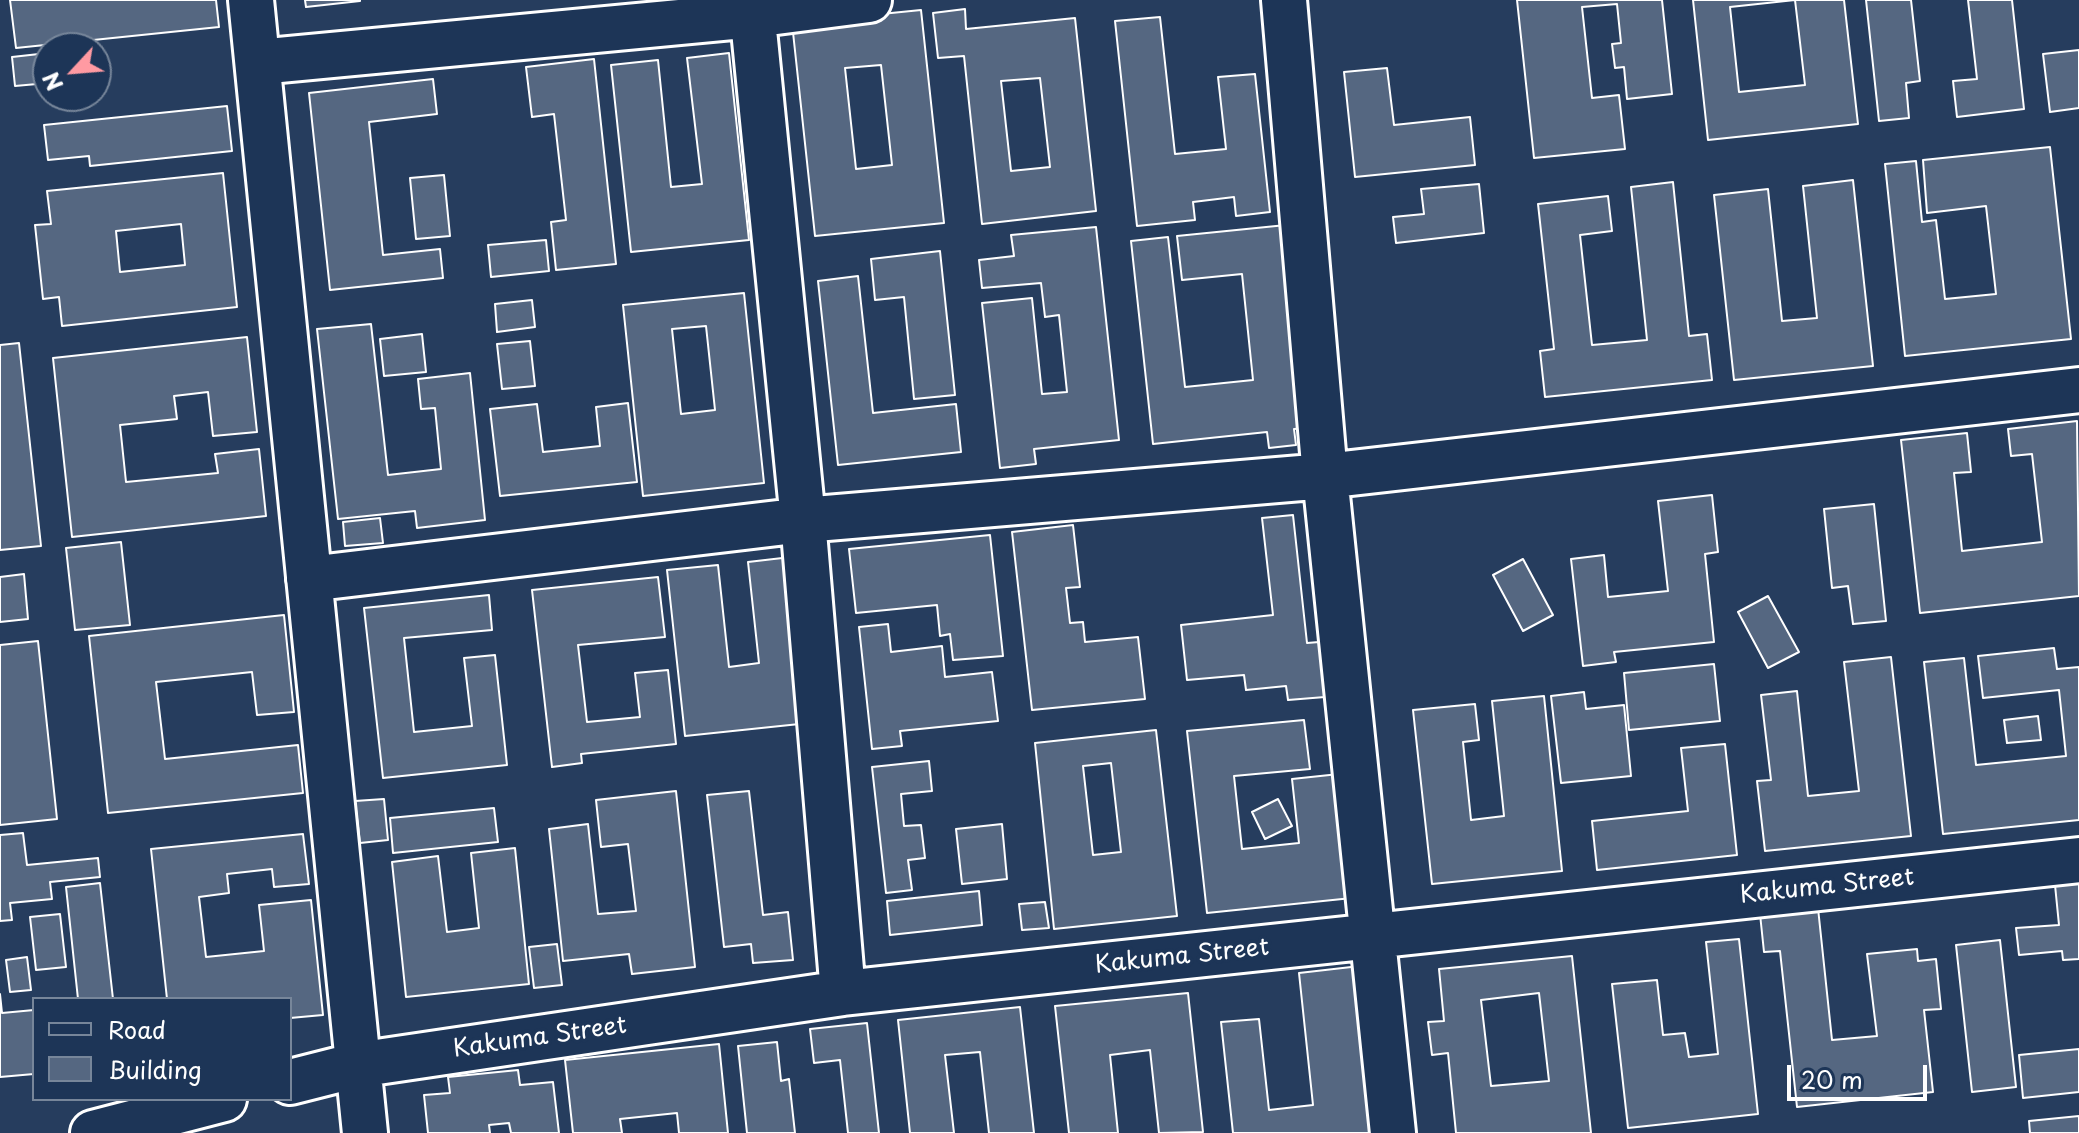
<!DOCTYPE html>
<style>
body{margin:0}
#map{position:relative;width:2079px;height:1133px;overflow:hidden;background:#263d5e;font-family:"Playpen Sans",sans-serif}
canvas{display:block}
.legend{position:absolute;left:32px;top:997px;width:260px;height:104px;box-sizing:border-box;background:#1d3557;border:2px solid #77869a;margin:0;padding:10px 14px;list-style:none;font-size:24px;color:#fff}
.legend li{display:flex;align-items:center;gap:16px;height:40px}
.legend b{width:40px;border:2px solid #77869a}
.north{position:absolute;left:32px;top:32px;width:80px;height:80px;box-sizing:border-box;background:#1d3557;border:2px solid #77869a;border-radius:50%;rotate:244deg;font-size:22px;font-weight:700;line-height:32px;text-align:center;color:#fff}
.north::after{content:'';display:block;margin:auto;width:28px;height:36px;background:#ff9aa2;clip-path:polygon(50% 0,100% 100%,50% 72%,0 100%)}
.scale{position:absolute;left:1787px;top:1065px;width:140px;height:36px;box-sizing:border-box;border:4px solid #fff;border-top:0;padding-left:10px;font-size:24px;line-height:28px;white-space:nowrap;color:#fff;-webkit-text-stroke:6px #1d3557;paint-order:stroke}
</style>
<div id="map">
<canvas width="2079" height="1133"></canvas>
<ul class="legend">
<li><b style="height:10px;background:#1d3557"></b>Road</li>
<li><b style="height:22px;background:#556781"></b>Building</li>
</ul>
<div class="north">N</div>
<div class="scale">20 m</div>
</div>
<script>
const ctx = document.querySelector('canvas').getContext('2d');
ctx.lineJoin = 'round';
function fillPath(path, color) { ctx.fillStyle = color; ctx.fill(path, 'evenodd'); }
function trace(path, color, width, dash) { ctx.strokeStyle = color; ctx.lineWidth = width; ctx.lineCap = dash ? 'butt' : 'round'; ctx.setLineDash(dash || []); ctx.stroke(path); }
function drawText(font, color, halo, rows, align = 'center') {
  ctx.font = font + ' "Playpen Sans",sans-serif'; ctx.lineWidth = 7; ctx.setLineDash([]); ctx.textBaseline = 'middle'; ctx.strokeStyle = halo; ctx.fillStyle = color; for (const [text, x, y, turn = 0] of rows) {
    ctx.save(); ctx.translate(x, y); ctx.rotate((+turn || 0) * Math.PI / 180); ctx.textAlign = isNaN(turn) ? turn : align; if (halo) ctx.strokeText(text, 0, 0); ctx.fillText(text, 0, 0); ctx.restore();
  }
}
const building = new Path2D(`
 M10,0H216L219,27L16,48Z
 M305,0H360V1L306,7Z
 M1517,0H1662L1672,94L1627,99L1624,67L1615,68L1612,44L1621,43L1617,4L1582,7L1592,98L1619,95L1625,149L1534,158Z
 M1693,0H1844L1858,124L1708,140ZM1795,0L1805,85L1739,92L1730,7Z
 M1866,0H1911L1920,81L1906,83L1909,118L1879,121Z
 M1968,0H2012L2024,109L1957,117L1953,81L1977,79Z
 M965,9L966,29L1075,18L1096,211L982,224L964,56L938,58L933,13ZM1040,78L1050,167L1011,171L1001,81Z
 M921,10L944,223L815,236L792,23ZM881,65L892,165L856,169L845,68Z
 M1160,17L1175,154L1226,149L1218,77L1255,74L1270,212L1236,216L1234,197L1193,202L1195,220L1137,226L1115,21Z
 M2079,50V108L2050,112L2043,54Z
 M48,53V83L15,86L12,57Z
 M729,53L749,240L631,252L611,65L658,60L671,187L702,184L687,58Z
 M594,59L616,264L556,270L551,222L566,220L554,114L532,117L526,67Z
 M1387,68L1394,125L1470,117L1475,165L1355,177L1344,72Z
 M433,79L437,114L369,122L383,255L440,249L443,278L330,290L309,93Z
 M227,106L232,151L90,166L89,156L48,160L44,125Z
 M2050,147L2071,339L1905,356L1885,164L1916,161L1922,222L1936,220L1945,299L1996,294L1986,206L1927,213L1923,160Z
 M223,173L237,307L62,326L59,297L43,299L35,225L51,224L47,191ZM181,224L185,265L120,272L116,231Z
 M444,175L450,236L416,239L410,178Z
 M1853,180L1873,366L1734,380L1714,195L1768,189L1782,321L1817,318L1803,186Z
 M1673,182L1689,336L1707,334L1712,380L1545,397L1540,351L1554,349L1538,204L1608,196L1612,231L1580,235L1592,345L1647,340L1631,187Z
 M1479,184L1484,233L1396,243L1393,217L1424,214L1421,189Z
 M1286,225L1308,428L1294,429L1296,445L1269,448L1267,432L1153,444L1131,241L1168,237L1185,387L1253,380L1242,274L1182,280L1177,236Z
 M1096,227L1119,440L1034,449L1036,464L1000,468L982,303L1032,298L1042,394L1067,392L1059,315L1045,317L1041,283L982,288L979,260L1014,256L1011,235Z
 M546,240L549,271L491,277L488,245Z
 M940,251L955,395L914,399L904,297L875,300L871,259Z
 M858,276L873,413L956,404L961,452L838,465L818,281Z
 M744,293L764,483L643,496L623,305ZM706,326L715,410L681,414L672,329Z
 M532,300L535,327L497,332L495,304Z
 M371,324L388,475L441,469L435,408L421,409L418,379L470,373L485,520L417,528L415,511L338,519L317,329Z
 M422,334L426,372L384,376L380,339Z
 M247,337L257,432L213,436L208,392L174,396L177,419L120,425L126,482L218,473L215,454L259,449L266,516L72,537L53,358Z
 M530,341L535,386L502,389L497,344Z
 M19,343L41,546L0,550V345Z
 M628,403L637,482L500,496L490,409L537,404L543,452L600,446L596,407Z
 M2077,421L2079,596L1920,613L1901,440L1967,433L1971,472L1954,473L1962,551L2042,542L2032,454L2011,456L2008,429Z
 M1712,495L1718,552L1705,554L1714,642L1614,652L1616,662L1583,666L1571,559L1604,555L1608,597L1668,591L1658,501Z
 M1874,504L1886,621L1853,624L1848,586L1832,588L1824,509Z
 M1293,515L1307,643L1319,642L1325,697L1288,700L1286,686L1246,690L1244,675L1187,680L1181,625L1273,615L1262,518Z
 M380,518L383,543L345,546L343,522Z
 M1073,525L1080,587L1066,588L1070,623L1083,622L1085,642L1138,637L1145,699L1032,710L1012,532Z
 M990,535L1003,656L953,660L950,634L940,636L937,605L856,613L849,549Z
 M121,542L130,625L75,630L66,548Z
 M791,557L809,723L685,736L667,570L718,565L729,667L759,663L748,562Z
 M1523,559L1553,615L1523,631L1493,575Z
 M24,574L28,619L0,622V577Z
 M658,577L665,637L578,645L587,722L640,717L635,673L668,670L676,744L581,754L582,763L552,767L532,590Z
 M489,595L492,630L404,638L414,732L472,726L464,658L495,655L507,765L383,778L364,608Z
 M1768,596L1799,652L1768,668L1738,612Z
 M284,615L294,712L257,715L252,672L156,682L165,759L298,745L303,793L108,813L89,636Z
 M888,624L891,652L942,646L945,677L992,672L998,721L900,731L902,746L872,749L859,627Z
 M38,641L57,819L0,825V645Z
 M2054,648L2057,669L2079,667V820L1943,834L1924,662L1964,658L1976,765L2066,756L2059,690L1983,698L1978,656Z
 M1891,657L1911,836L1765,851L1757,781L1771,780L1761,695L1797,691L1808,796L1859,791L1844,662Z
 M1714,664L1720,721L1629,730L1624,673Z
 M1584,692L1586,709L1624,705L1631,776L1561,783L1551,696Z
 M1544,696L1562,871L1432,884L1413,710L1475,704L1479,740L1463,742L1471,820L1504,816L1492,701Z
 M2038,716L2041,740L2007,743L2004,720Z
 M1304,720L1310,769L1234,776L1242,849L1299,843L1292,779L1339,774L1352,898L1207,913L1187,731Z
 M1156,730L1177,916L1054,929L1035,743ZM1111,763L1121,852L1093,855L1083,766Z
 M1725,744L1737,855L1597,870L1592,821L1688,811L1681,748Z
 M929,761L932,791L901,794L904,826L921,825L925,858L908,860L912,890L886,893L872,767Z
 M676,791L695,967L632,974L629,954L563,961L549,829L588,824L598,914L636,911L628,844L601,847L596,800Z
 M749,791L763,915L788,912L793,960L753,963L751,944L724,947L707,795Z
 M384,799L388,840L360,843L355,801Z
 M1278,799L1292,826L1265,839L1252,812Z
 M494,808L498,842L393,853L390,818Z
 M1002,824L1007,879L962,884L956,829Z
 M23,833L27,865L98,858L100,877L50,882L52,899L10,903L12,920L0,921V835Z
 M303,834L309,884L274,887L272,869L227,874L229,893L199,897L206,957L264,951L259,905L311,900L323,1015L290,1018V999H167L151,849Z
 M515,848L529,984L406,997L392,862L438,856L447,932L479,928L471,853Z
 M100,883L113,999H78L66,887Z
 M2079,883V959L2063,960L2062,951L2019,955L2016,928L2059,925L2055,885Z
 M979,891L982,925L890,935L887,901Z
 M1045,902L1049,928L1022,930L1019,904Z
 M1818,908L1832,1040L1877,1036L1867,954L1917,949L1918,961L1936,959L1941,1009L1924,1010L1933,1092L1797,1107L1780,951L1764,952L1760,914Z
 M60,914L66,967L36,970L30,917Z
 M1739,939L1758,1114L1628,1128L1612,984L1657,980L1663,1035L1685,1033L1689,1057L1718,1054L1706,942Z
 M2000,940L2016,1087L1972,1092L1956,945Z
 M557,944L562,985L534,988L529,947Z
 M1572,956L1591,1133H1456L1448,1053L1432,1055L1428,1022L1444,1021L1439,969ZM1539,993L1549,1081L1491,1086L1481,1000Z
 M27,957L31,990L10,992L6,960Z
 M1360,966L1379,1133H1233L1221,1022L1259,1019L1269,1110L1313,1105L1299,973Z
 M1188,993L1203,1132L1159,1133L1150,1050L1110,1055L1118,1133H1069L1055,1006Z
 M0,994L2,1013L34,1010V1074L0,1077Z
 M1020,1007L1034,1133H989L980,1052L945,1055L954,1133H910L898,1020Z
 M867,1023L879,1133H848L840,1060L814,1063L810,1029Z
 M777,1042L781,1081L789,1079L795,1133H747L738,1046Z
 M719,1044L728,1133H679L677,1113L620,1119L622,1133H573L565,1060Z
 M2079,1049V1092L2023,1098L2019,1055Z
 M518,1070L520,1085L553,1082L559,1133H511L509,1123L489,1125L490,1133H428L424,1095L450,1093L448,1077Z
 M2079,1116V1133H2030L2029,1121Z`);
fillPath(building, '#556781');
trace(building, '#fff', 2);
const street = new Path2D(`
 M251,0L365,1133
 M751,0L803,520L843,993
 M1284,0L1325,476L1393,1133
 M258,62L753,15L869,0
 M309,579L803,520L1325,476L2079,390
 M290,1082L357,1065L843,993L2079,860
 M93,1133L224,1099`);
trace(street, '#fff', 50);
trace(street, '#1d3557', 44);
drawText('24px', '#fff', '#1d3557', [
 ["Kakuma Street",1827,887,-6],
 ["Kakuma Street",1182,957,-6],
 ["Kakuma Street",540,1038,-8]
]);
</script>
